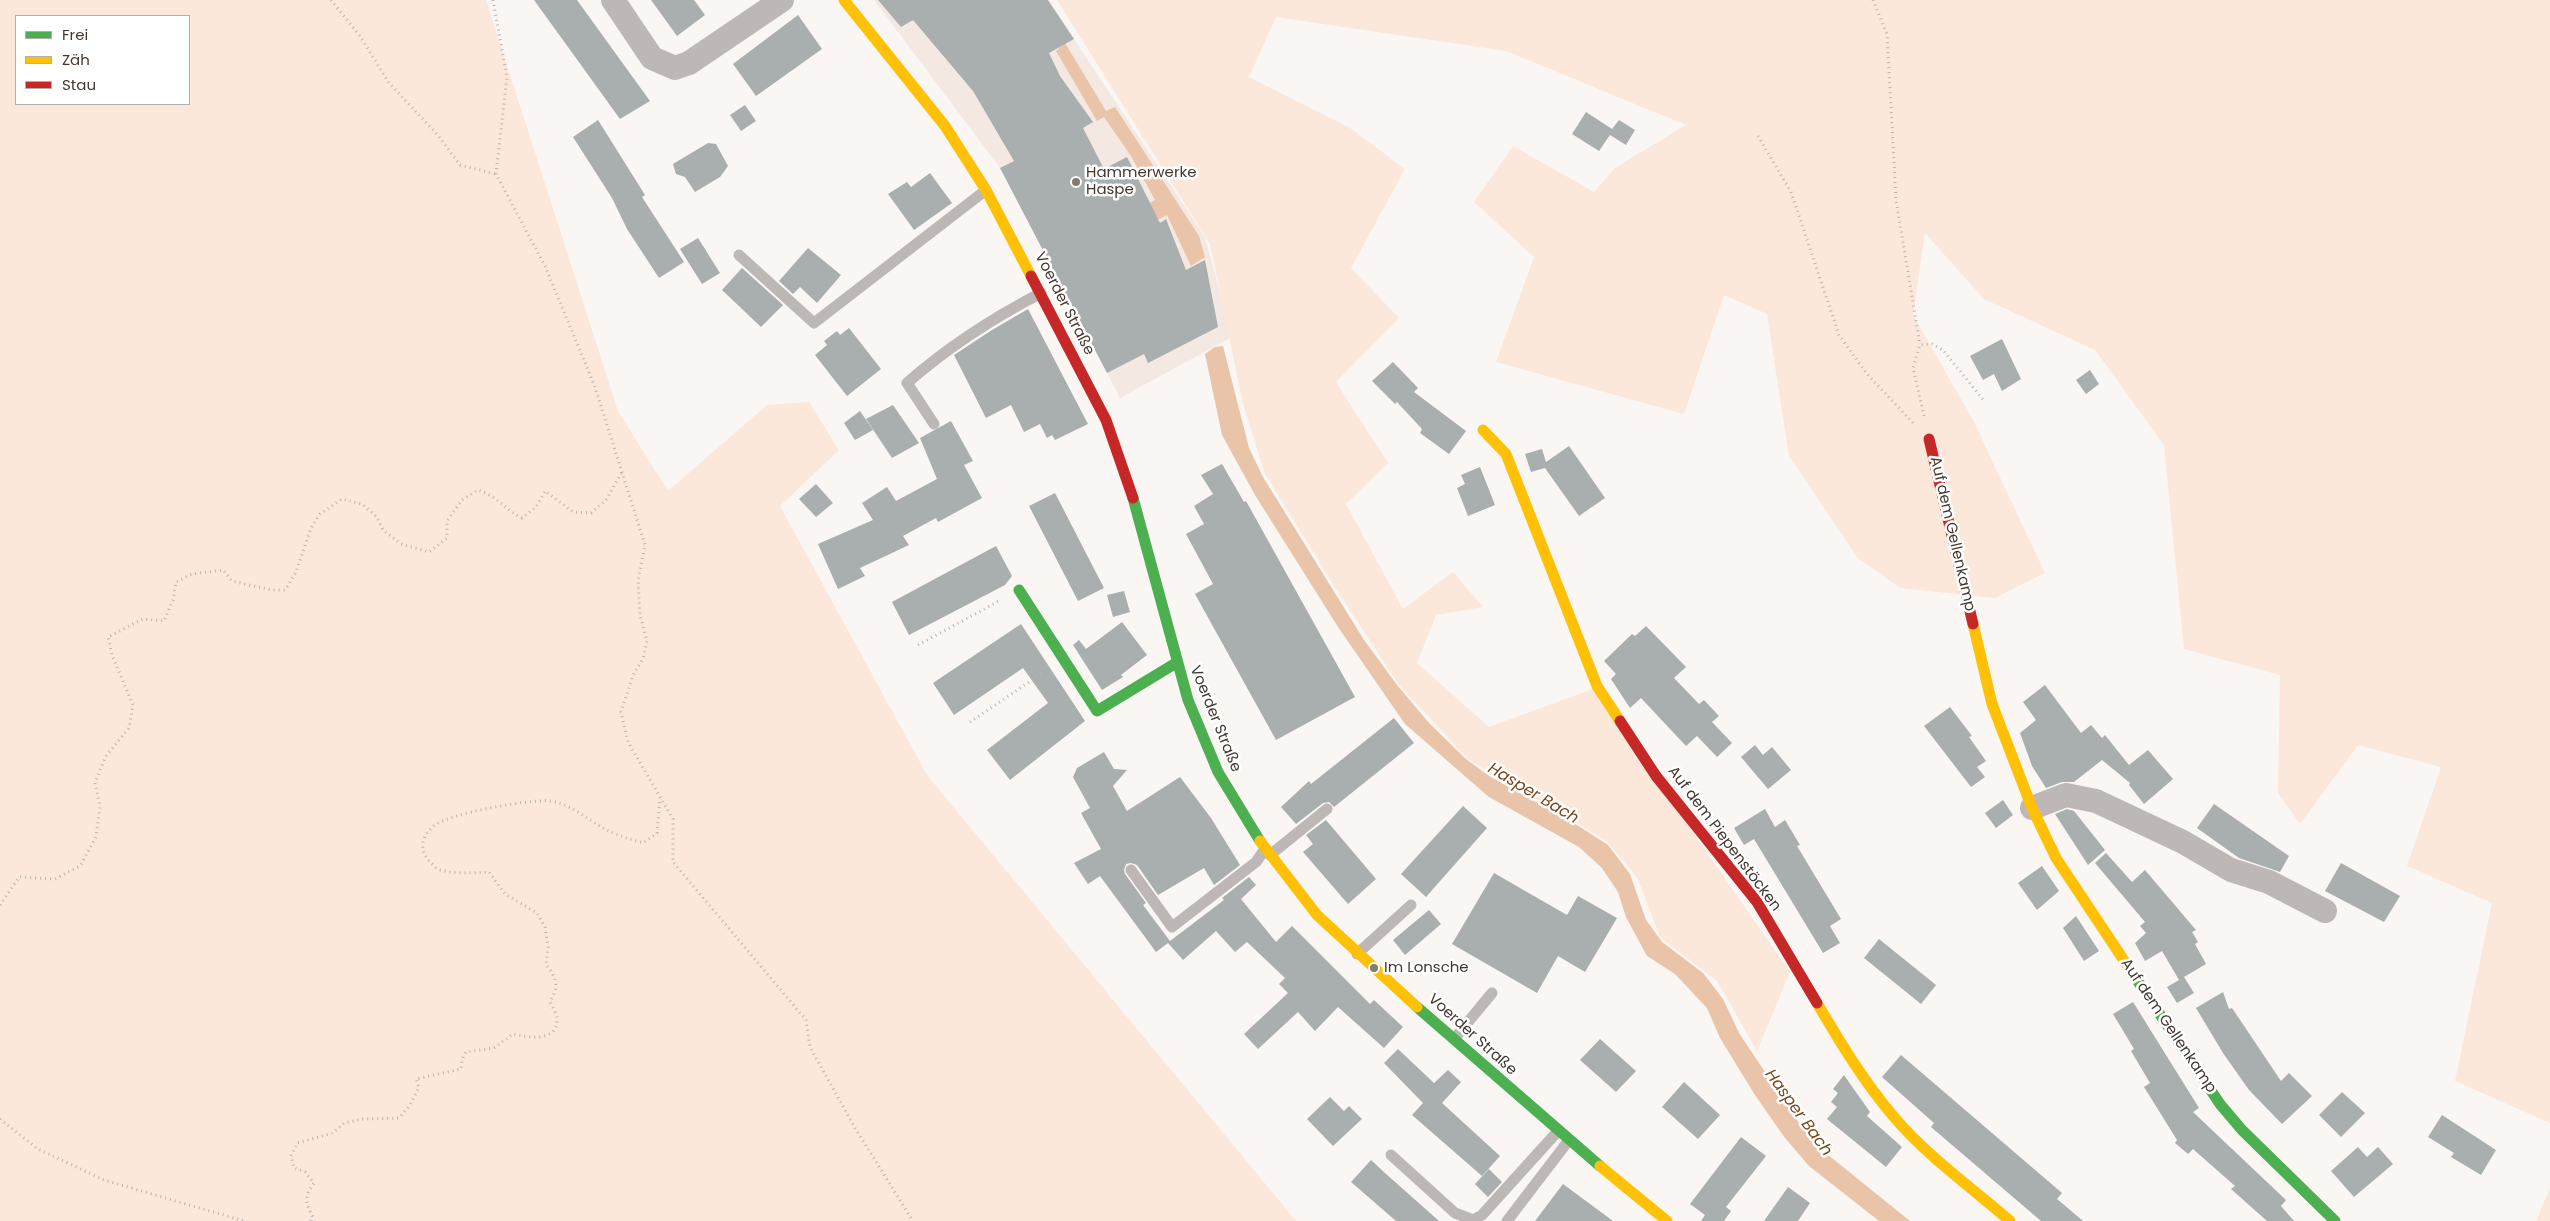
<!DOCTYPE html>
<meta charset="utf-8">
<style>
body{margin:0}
#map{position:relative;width:2550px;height:1221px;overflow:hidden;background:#f9f6f4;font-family:Poppins,sans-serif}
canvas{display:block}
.legend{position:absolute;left:15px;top:15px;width:175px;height:90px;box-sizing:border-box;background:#fff;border:1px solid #b4afab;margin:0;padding:6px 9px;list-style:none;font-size:15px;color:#43372e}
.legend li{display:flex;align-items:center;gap:10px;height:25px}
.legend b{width:25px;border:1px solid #b4afab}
</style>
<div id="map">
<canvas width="2550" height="1221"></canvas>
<ul class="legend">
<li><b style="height:6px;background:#4caf50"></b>Frei</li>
<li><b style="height:6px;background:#ffc107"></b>Zäh</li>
<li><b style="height:6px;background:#c62828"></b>Stau</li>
</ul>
</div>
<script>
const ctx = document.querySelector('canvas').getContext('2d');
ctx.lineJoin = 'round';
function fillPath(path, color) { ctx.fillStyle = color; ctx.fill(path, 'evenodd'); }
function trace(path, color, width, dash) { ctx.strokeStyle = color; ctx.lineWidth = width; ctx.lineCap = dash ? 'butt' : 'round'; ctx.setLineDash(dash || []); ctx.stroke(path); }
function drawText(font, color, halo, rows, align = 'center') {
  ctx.font = font + ' Poppins,sans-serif'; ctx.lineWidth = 5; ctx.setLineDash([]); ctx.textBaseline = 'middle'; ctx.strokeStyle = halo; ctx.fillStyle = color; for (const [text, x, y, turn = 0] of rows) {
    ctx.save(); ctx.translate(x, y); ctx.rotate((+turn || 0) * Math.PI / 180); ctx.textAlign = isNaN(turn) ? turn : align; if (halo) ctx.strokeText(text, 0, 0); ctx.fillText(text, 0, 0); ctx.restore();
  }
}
fillPath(new Path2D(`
 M874,0H1048L1205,237L1232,337L1120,398L1000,168Z`), '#f3e9e2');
fillPath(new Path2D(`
 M0,0H486L618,411L668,491L767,405L809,402L839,450L780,506L927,775L1296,1221H0ZM16,16H189V104H16Z
 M1057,0H2550V1123L2455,1081L2492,903L2407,866L2441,767L2358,745L2300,824L2278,793L2280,675L2184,649L2164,445L2095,350L1984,299L1925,233L1913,315L1973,420L2045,573L1995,598L1900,588L1858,558L1789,456L1767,314L1724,295L1684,414L1496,362L1534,257L1474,202L1513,146L1594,192L1615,168L1686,125L1506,51L1276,17L1249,77L1350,128L1405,169L1351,268L1399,318L1336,382L1388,463L1346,504L1403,609L1453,572L1483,607L1436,615L1417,663L1489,727L1593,689L1790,972L1757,1051L1717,981L1660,937L1638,879L1607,841L1468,759L1399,685L1338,592L1265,474L1243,404L1210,244Z
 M2550,1188V1221H2536Z`), '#fbe8da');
fillPath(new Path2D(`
 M1065,43L1106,111L1115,107L1199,236L1205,257L1191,266L1167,215L1148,225L1138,210L1155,200L1131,156L1104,117L1097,121L1056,51Z
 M1223,346L1249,448L1263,477L1364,640L1397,685L1429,723L1466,759L1489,776L1577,825L1608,845L1630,874L1646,920L1662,942L1703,973L1723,999L1739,1033L1803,1129L1822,1150L1910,1221H1879L1809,1166L1785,1138L1755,1095L1720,1038L1707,1008L1675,974L1647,956L1626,917L1618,892L1602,868L1579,847L1489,797L1405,724L1338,627L1255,495L1222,435L1205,354L1215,347Z`), '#e9c4a8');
fillPath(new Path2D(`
 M534,0H577L650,101L620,119Z
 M651,0H694L705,15L677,36Z
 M878,0H1048L1074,39L1049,53L1060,76L1093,122L1083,128L1104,169L1127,157L1160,223L1166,219L1186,270L1205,260L1218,327L1148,363L1144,354L1107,373L1000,168L1014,161L973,91L913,20L901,27Z
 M798,15L822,49L756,96L733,64Z
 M745,105L756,121L741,131L730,115Z
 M1586,112L1612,129L1619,120L1635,130L1626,145L1610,135L1599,151L1572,134Z
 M598,120L645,195L642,197L684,262L659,278L627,229L612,198L573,137Z
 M708,143L716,144L728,166L720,177L695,192L685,177L676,174L673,164Z
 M930,173L952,203L914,230L888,194L907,182L911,187Z
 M698,238L720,273L702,284L680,249Z
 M808,248L841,275L817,303L800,287L793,294L779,281Z
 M742,268L783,305L761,327L722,290Z
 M1028,309L1088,424L1055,440L1052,435L1047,438L1040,424L1024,432L1011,405L986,418L954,355L992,330Z
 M849,328L881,369L847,396L815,355L827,345L824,341L837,331L840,335Z
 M2002,339L2021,379L2002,391L1994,374L1983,380L1970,356Z
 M1393,362L1418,388L1414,392L1466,431L1449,454L1420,433L1422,429L1397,402L1395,404L1372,381Z
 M2090,370L2099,384L2086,394L2076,380Z
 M893,405L919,443L892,458L866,419Z
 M860,411L873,430L855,440L844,423Z
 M951,421L973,461L964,465L982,498L938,522L936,518L903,536L909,545L860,568L865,576L838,589L818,544L873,520L862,503L887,487L896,501L937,479L920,438Z
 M1569,446L1605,498L1579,516L1545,468L1531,472L1525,454L1542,449L1546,462Z
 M1222,464L1244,502L1246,501L1355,697L1276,740L1195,594L1213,584L1186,534L1204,524L1194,506L1213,494L1201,475Z
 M1480,467L1495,505L1468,516L1457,488L1465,484L1461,475Z
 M816,484L833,503L816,517L799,499Z
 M1055,493L1104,588L1078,601L1029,506Z
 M996,546L1012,576L1005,585L909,635L892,602Z
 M1124,591L1130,612L1113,617L1107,595Z
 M1122,622L1147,655L1121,675L1123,677L1102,690L1073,645L1079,640L1086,649Z
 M1021,624L1085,721L1010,780L987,750L1048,703L1023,668L954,715L933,683Z
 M1646,626L1686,667L1674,678L1699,704L1704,700L1719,716L1712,722L1732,743L1717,757L1697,736L1686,746L1641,698L1630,708L1611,679L1616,674L1604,661L1632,634L1635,636Z
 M2045,685L2081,733L2091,725L2102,738L2105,735L2129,765L2148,750L2173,779L2144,804L2129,785L2130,783L2102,760L2074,782H2062L2046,788L2032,766L2020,733L2036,720L2023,702Z
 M1950,707L1972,736L1969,737L1986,761L1977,767L1985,777L1971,787L1924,726Z
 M1394,718L1414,743L1334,807L1329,802L1323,803L1296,824L1281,807L1309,781L1311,784Z
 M1755,745L1763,755L1772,747L1791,770L1768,789L1741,757Z
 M1104,752L1114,769L1127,770L1113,786L1127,811L1180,777L1211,818L1240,865L1214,885L1204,868L1158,895L1137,865L1131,863L1126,864L1124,870L1125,874L1146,903L1143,905L1170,941L1224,900L1222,898L1249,877L1256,885L1241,899L1276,942L1292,926L1370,1004L1374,1000L1403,1027L1384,1048L1338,1007L1315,1031L1298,1012L1258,1049L1244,1034L1288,993L1279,984L1285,978L1247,942L1235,952L1216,931L1183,960L1168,943L1156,952L1100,876L1088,884L1074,863L1101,849L1081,813L1090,808L1073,777L1077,768Z
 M2003,800L2013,815L1996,828L1985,813Z
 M2214,804L2289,856L2280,872L2239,858L2197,828Z
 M1463,806L1487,828L1426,897L1401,874Z
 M1765,809L1775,827L1785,820L1800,845L1797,846L1841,919L1830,926L1840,943L1823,953L1754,839L1744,845L1734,828Z
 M2067,809L2074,811L2105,850L2088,865L2055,814Z
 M1326,820L1376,879L1348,904L1303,852L1313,844L1306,835Z
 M2106,853L2132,882L2145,870L2196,930L2192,932L2198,942L2195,944L2206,964L2184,977L2194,993L2177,1003L2167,987L2179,980L2162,951L2145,961L2135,943L2146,933L2140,926L2145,922L2095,863Z
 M2341,863L2400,896L2384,922L2325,891Z
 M2042,866L2059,891L2037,910L2018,883Z
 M1494,873L1567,915L1578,896L1617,918L1585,972L1558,956L1537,993L1452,944Z
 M1429,910L1441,924L1405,955L1393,940Z
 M2076,916L2099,951L2084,961L2063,928Z
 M1879,939L1936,985L1921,1004L1864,958Z
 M2223,992L2229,1009L2232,1008L2281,1081L2289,1073L2312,1096L2282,1124L2249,1090L2223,1053L2196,1008Z
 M2133,1002L2199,1108L2193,1112L2286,1200L2281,1206L2294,1221H2267L2231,1189L2235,1186L2193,1149L2188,1154L2175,1143L2177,1140L2144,1087L2150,1083L2131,1051L2134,1049L2113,1014Z
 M1600,1039L1636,1071L1616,1092L1580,1060Z
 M1398,1049L1434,1083L1448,1070L1461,1082L1442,1103L1500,1156L1482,1176L1412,1115L1423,1103L1384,1063Z
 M1901,1055L2062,1193L2057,1199L2083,1221H2041L1931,1127L1934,1123L1882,1077Z
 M1844,1075L1870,1112L1867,1116L1902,1147L1886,1167L1827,1119L1837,1107L1831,1102L1838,1093L1833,1089Z
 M1684,1082L1720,1115L1698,1139L1662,1107Z
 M2342,1092L2365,1113L2341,1137L2319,1115Z
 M1330,1097L1344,1111L1349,1106L1362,1119L1333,1146L1307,1119Z
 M2442,1115L2496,1150L2481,1175L2451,1157L2454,1153L2428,1137Z
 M1741,1137L1766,1156L1726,1207L1731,1211L1724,1221H1701L1705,1215L1690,1204Z
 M2358,1147L2367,1157L2378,1147L2393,1164L2354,1197L2331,1171Z
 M1371,1160L1385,1173L1439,1221H1396L1351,1182Z
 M1489,1169L1502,1182L1488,1197L1475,1184Z
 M1563,1184L1613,1221H1535Z
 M1788,1187L1810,1203L1798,1221H1764Z`), '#a9aeaf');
trace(new Path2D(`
 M331,0L360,36L389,83L437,134L460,165L496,174
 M493,0L507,77L496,174L545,266L595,387L645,545L638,580L640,615L647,641L643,659L634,673L621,712L628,742L673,819V862L806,1020L810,1047L855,1128L913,1221
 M1873,0L1887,34L1896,200L1920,345
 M1758,136L1791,192L1839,335L1867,374L1913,423
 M1924,416L1913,368L1920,345L1932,344L1943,350L1985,402
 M918,645L999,601
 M970,722L1044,672
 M0,905L19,877L55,879L80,866L96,837L100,806L95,782L106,756L129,728L133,705L112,655L108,637L143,619L164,621L173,600L176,582L192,574L223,570L232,581L271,590H285L296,572L311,528L320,514L342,499L362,504L377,517L383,530L401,544L429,552L447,538V521L462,500L478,490C499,497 504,509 522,518L536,507L545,491L573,512L591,513L606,500L622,472
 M0,1119L38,1149L104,1180L244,1221
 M311,1221L313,1217C305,1202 304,1197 314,1183L305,1172L294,1168L291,1156L297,1143L333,1133L344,1123L363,1119L399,1118L410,1105L419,1087L416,1079L461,1069L462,1060L466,1052L494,1048L513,1034C526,1037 557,1043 557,1020C558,1015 552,1007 550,1001C559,988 557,977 546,965L548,947L545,927L537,913L505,894L489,872C473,873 455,874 440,870C436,869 434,865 431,863C418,850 421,836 435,825C448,814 530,799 549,801C568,802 587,819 603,828C616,835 629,839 643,843L657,833L660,798`), '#b8b4b0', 3, [1, 4]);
trace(new Path2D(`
 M739,255L814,323L986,190
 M934,424L907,383C949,346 991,319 1041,293
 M1270,855L1327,809
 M1131,870L1172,927L1256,862L1265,849
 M1357,954L1411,905
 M1454,1039L1492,993
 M1391,1155L1455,1213L1473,1220L1482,1215L1558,1131
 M1507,1221L1569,1140`), '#bdb8b5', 11);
trace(new Path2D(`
 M613,0L652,58L675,68L689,63L782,0
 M2032,808L2066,795L2096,801L2183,842L2231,870L2269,882L2325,911`), '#bdb8b5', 24);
trace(new Path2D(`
 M1133,498L1188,700L1218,772L1260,841
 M1019,590L1097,711L1176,663
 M2135,977L2220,1104L2242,1130L2335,1221
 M1417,1007L1600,1166`), '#4caf50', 11);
trace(new Path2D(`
 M844,0L945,126L986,190L1031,276
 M1483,430L1506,454L1597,686L1620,721
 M1973,624L1992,704L2032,808L2056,858L2135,977
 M1260,841L1317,915L1417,1007
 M1817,1003C1840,1042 1864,1082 1894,1117C1927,1156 1971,1187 2010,1221
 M1600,1166L1667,1221`), '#ffc107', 11);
trace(new Path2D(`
 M1031,276L1106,420L1133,498
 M1929,439L1973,624
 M1620,721L1656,776L1757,902L1817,1003`), '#c62828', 11);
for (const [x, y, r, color] of [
 [1076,182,5,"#837a73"],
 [1374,968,5,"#837a73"]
]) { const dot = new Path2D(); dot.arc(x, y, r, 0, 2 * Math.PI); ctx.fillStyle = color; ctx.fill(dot); trace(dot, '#fff', 2); }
drawText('15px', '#43372e', '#fff', [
 ["Hammerwerke",1086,173],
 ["Haspe",1086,190],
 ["Im Lonsche",1384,968]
], 'left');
drawText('15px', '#43372e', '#fff', [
 ["Voerder Straße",1064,304,63],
 ["Auf dem Gellenkamp",1952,534,77],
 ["Voerder Straße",1215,719,68],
 ["Auf dem Piepenstöcken",1724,839,53],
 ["Auf dem Gellenkamp",2168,1026,56],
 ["Voerder Straße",1472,1035,42]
]);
drawText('italic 16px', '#78461b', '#fff', [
 ["Hasper Bach",1533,794,31],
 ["Hasper Bach",1798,1113,54]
]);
</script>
